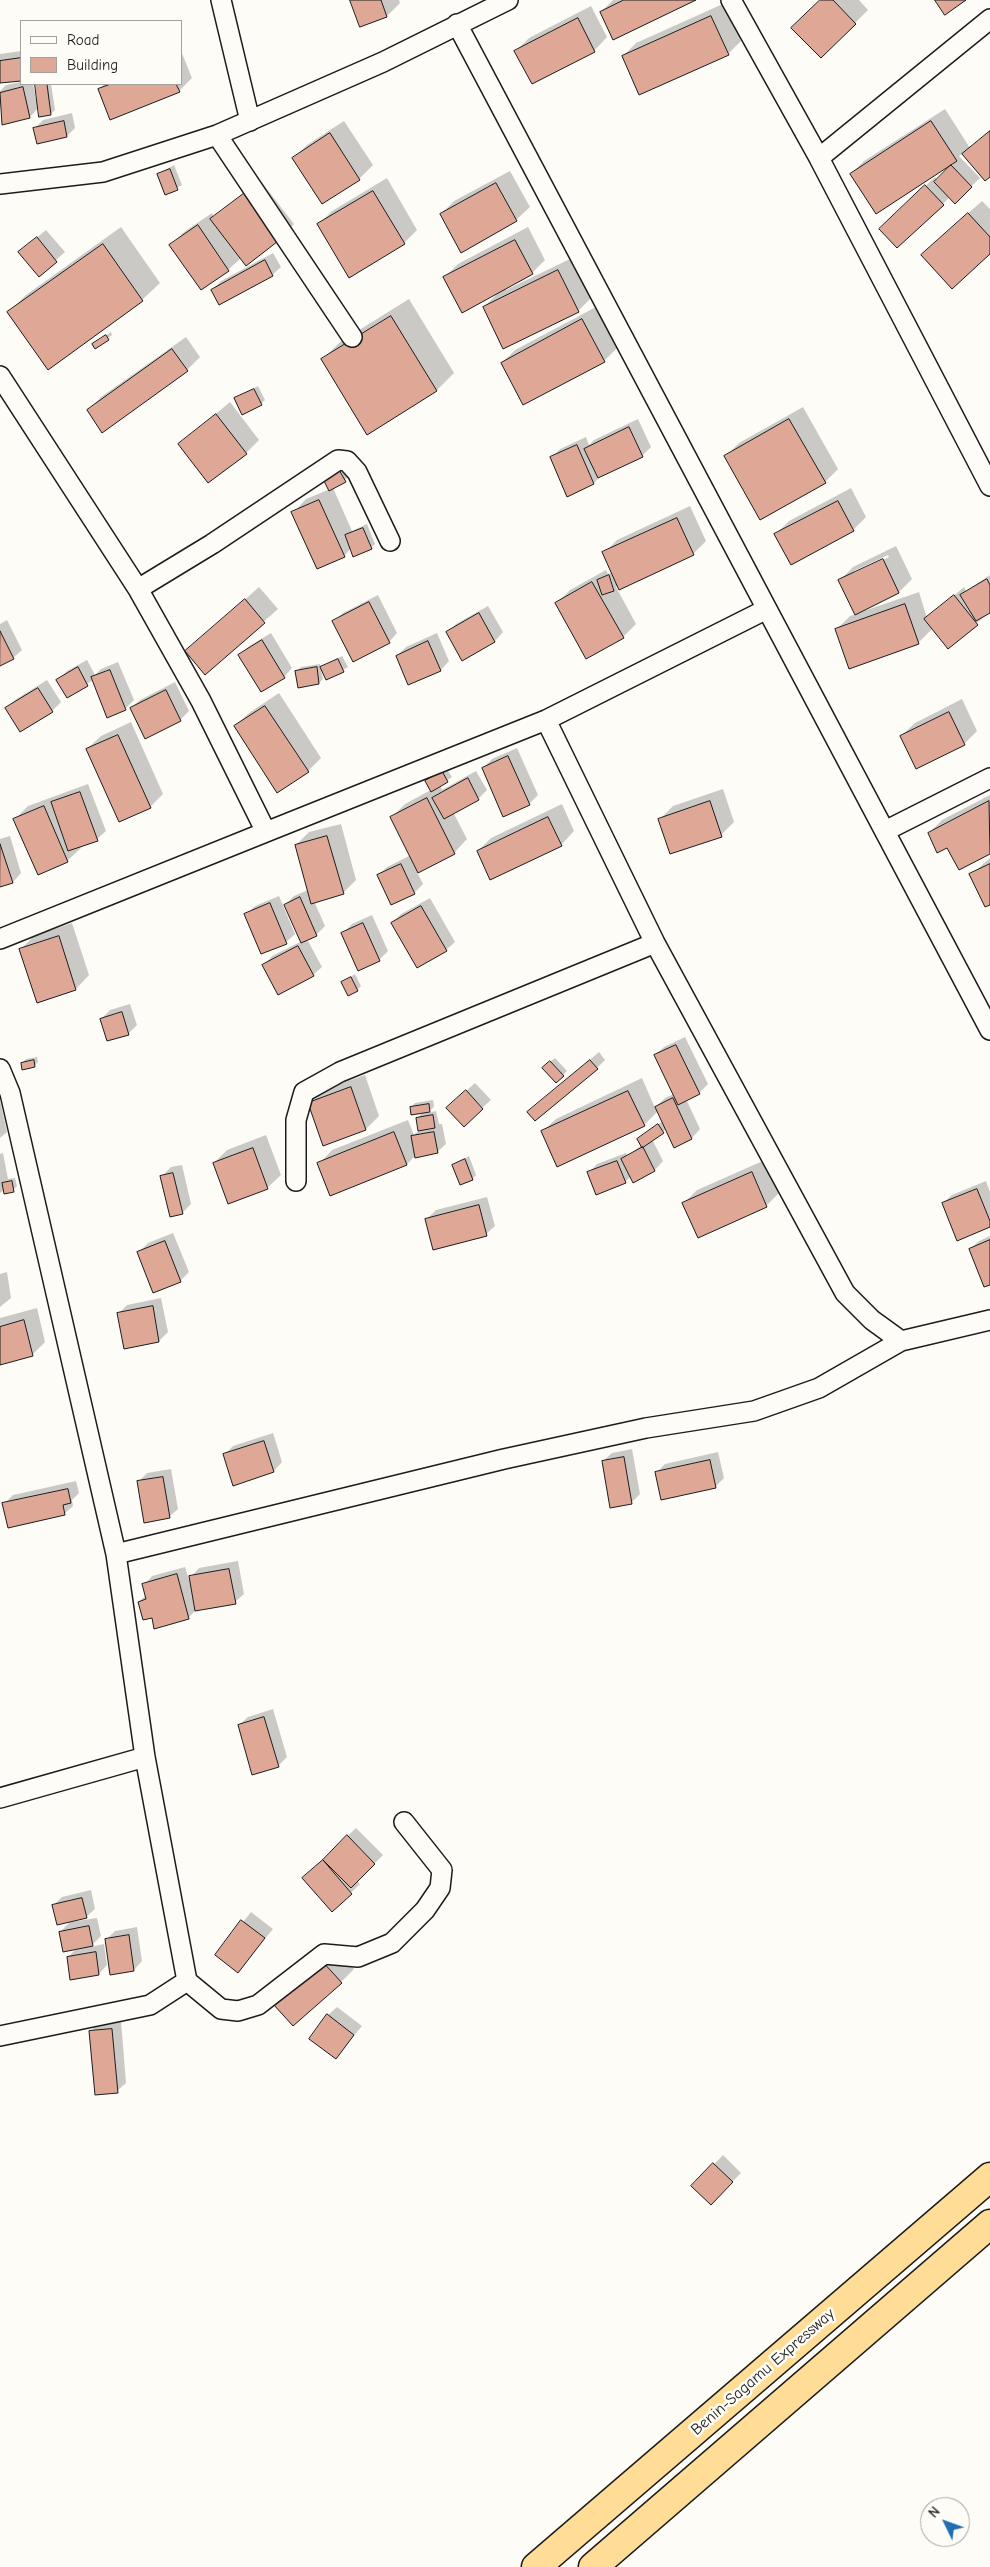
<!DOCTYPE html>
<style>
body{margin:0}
#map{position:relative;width:990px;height:2567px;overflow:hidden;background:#fdfcf7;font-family:"Comic Neue",sans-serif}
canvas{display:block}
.legend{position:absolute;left:20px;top:20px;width:162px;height:65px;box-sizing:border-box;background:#fdfcf7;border:1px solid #a3a29f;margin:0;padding:6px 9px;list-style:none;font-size:15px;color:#1c1c1c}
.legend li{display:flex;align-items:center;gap:10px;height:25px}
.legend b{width:25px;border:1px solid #a3a29f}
.north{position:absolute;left:920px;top:2497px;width:50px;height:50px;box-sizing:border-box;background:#fdfcf7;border:1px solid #a3a29f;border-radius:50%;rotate:312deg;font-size:14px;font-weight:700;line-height:20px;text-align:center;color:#1c1c1c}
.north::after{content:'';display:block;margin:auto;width:18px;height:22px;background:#1f6fb2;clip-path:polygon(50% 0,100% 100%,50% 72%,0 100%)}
</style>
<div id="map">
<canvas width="990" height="2567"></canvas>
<ul class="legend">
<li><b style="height:6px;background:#fdfcf7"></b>Road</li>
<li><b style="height:14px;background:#dea796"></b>Building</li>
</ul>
<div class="north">N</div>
</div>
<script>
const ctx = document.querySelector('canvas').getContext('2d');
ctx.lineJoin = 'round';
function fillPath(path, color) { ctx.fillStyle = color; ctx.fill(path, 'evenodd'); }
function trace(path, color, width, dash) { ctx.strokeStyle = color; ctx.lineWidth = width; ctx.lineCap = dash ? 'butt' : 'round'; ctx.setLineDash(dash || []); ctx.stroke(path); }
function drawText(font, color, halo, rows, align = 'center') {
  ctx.font = font + ' "Comic Neue",sans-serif'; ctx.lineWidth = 5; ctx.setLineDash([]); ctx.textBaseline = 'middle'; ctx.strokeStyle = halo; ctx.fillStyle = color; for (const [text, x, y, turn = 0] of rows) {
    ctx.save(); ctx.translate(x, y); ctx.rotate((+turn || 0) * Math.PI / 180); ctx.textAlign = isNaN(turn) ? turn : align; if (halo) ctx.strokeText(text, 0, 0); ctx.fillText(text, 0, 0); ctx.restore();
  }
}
fillPath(new Path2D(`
 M351,0H399L400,3L387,16L361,26Z
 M613,0H693L601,12Z
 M821,0H859L868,10L821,57Z
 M725,3L741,41L728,54L623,56L636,43Z
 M591,6L607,37L594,51H516L529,38Z
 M21,51V79L0,82V54Z
 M181,51L192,78L179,91L99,89L105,84H181Z
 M21,82V84H33L36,99H38L36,84H51L55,110L51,114L39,107L30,117L3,123L0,91L6,85Z
 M945,109L970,148L990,131V176L985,180L963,153L959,156L980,178L955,202L950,197L897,247L889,220L935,177L937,180L957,160L876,212L851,174L864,161Z
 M72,113L75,128L67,136L34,129L43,120Z
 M344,121L373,165L359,179L322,202L294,158L307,145Z
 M174,165L182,185L166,194L158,174Z
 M510,171L530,207L516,220L441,214L454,201Z
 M387,178L417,230L404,243L319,224L332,211Z
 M260,180L294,224L281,237L241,258L228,270L171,246L184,232L212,213L214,217Z
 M982,201L990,209V253L936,242Z
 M121,227L160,283L142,300L9,312L26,295Z
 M528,227L545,260L532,273L505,288L506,290L572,258L591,298L578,311L484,307L500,291L445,277L458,264Z
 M46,230L65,252L39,275L29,244Z
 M273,253L281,267L272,275L212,290L221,281Z
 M409,299L454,373L437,390L323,359L340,342Z
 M596,307L617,348L604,361L502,363L515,350Z
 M111,332L112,335L96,348L94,344Z
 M186,337L200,357L187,370L88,410L101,397Z
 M258,386L265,400L261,404L236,398Z
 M230,402L259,440L246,453L180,444Z
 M803,407L838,469L825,482L725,457L739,443Z
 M638,419L651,447L642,456L602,475L594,483L551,458L560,449L586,437L589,445L594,440Z
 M343,465L349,477L333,488L352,531L367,524L375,544L371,548H351L344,556L293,513L306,499L330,489L324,478Z
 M851,488L866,517L853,530L776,534L789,521Z
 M690,506L706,541L693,554L616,587L636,624L623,637L557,603L570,590L606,570L608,574L613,572L604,553L617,540Z
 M896,546L912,579L899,592L864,611L919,592L927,618L964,587L966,591L990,575V612L948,647L933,628L918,643L837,629L850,616L856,614L840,580L853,567ZM888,555L889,557L854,574V571Z
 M259,587L278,609L205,673L187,651Z
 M378,595L397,633L389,642L334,622L343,613Z
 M488,606L503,632L495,641L463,659L448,633L456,624Z
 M7,620L22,650L13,658L0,665V624Z
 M271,633L292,668L284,677L240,655L248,647Z
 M437,633L449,661L441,670L409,683L397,656L406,647Z
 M342,656L348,667L326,679L321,670L323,679L319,683L297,671L301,667L320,664L321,667Z
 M87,660L95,675L101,669L118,662L134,700L125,709L93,680L67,697L58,680L67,671Z
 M47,680L61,702L52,711L7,708L15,700Z
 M175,682L189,711L180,720L145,737L131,708L140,700Z
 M279,693L321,758L308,771L235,726L249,713Z
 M962,699L977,731L964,744L901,736L915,723Z
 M131,722L163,794L150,807L87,749L101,736Z
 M517,748L538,795L529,804L504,815L483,768L492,759Z
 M446,768L452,777L440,785L442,790L476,771L487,790L478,799L453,812L467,839L454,853L417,872L423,884L414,893L378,875L387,867L411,855L392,817L405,804L431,790L426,781Z
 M88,784L106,831L97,839L80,846L81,848L67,861L15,819L28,806Z
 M723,789L734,822L721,835L660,819L673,806Z
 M990,795V853L959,869L948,846L929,833L942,820Z
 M562,804L574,831L561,845L478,851L491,838Z
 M341,824L356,880L343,893L314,901L325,926L316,935L307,939L322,967L313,975L264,965L272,956L302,941L285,905L294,896L308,890L296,845L309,832Z
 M10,836L21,873L13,882L0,886V839Z
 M990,858V903L971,875Z
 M279,896L295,934L286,942L246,915L255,906Z
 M430,898L455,942L446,950L392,923L401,914Z
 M372,915L388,951L379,960L343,933L352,924Z
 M72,923L89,975L76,989L38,1001L21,949L34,936Z
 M355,974L361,986L357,990L343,982Z
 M130,1004L137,1025L128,1034L101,1019L110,1010Z
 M685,1037L708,1084L699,1093L686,1099L700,1129L692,1138L666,1129L652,1139L663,1161L655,1170L634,1181L631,1176L625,1182L589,1173L597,1164L626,1153L627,1156L642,1145L638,1139L663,1121L658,1111L644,1125L542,1132L556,1119L642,1078L655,1108L665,1098L674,1094L655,1055L664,1047Z
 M599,1052L605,1060L597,1068L529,1112Z
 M37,1057L38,1062L34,1066L22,1063L26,1059Z
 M555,1058L567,1071L563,1075L547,1064Z
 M365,1075L379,1116L366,1129L323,1145L309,1103L322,1090Z
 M475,1083L491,1100L482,1108L457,1099Z
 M0,1100L7,1132L0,1138Z
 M433,1100L434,1107L427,1113L436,1111L439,1124H442L446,1144L437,1152L416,1155L407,1164L331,1195L319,1164L332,1150L408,1120L414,1135L419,1130L417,1118L424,1112L411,1107L415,1103Z
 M266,1135L281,1175L267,1188L214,1163L227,1150Z
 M3,1153L8,1179L15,1178L17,1186L13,1190L5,1189L0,1193V1154Z
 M469,1156L476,1175L472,1179L453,1165Z
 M765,1160L779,1193L766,1206L684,1203L697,1190Z
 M182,1165L191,1204L182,1213L162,1176L171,1167Z
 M986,1181L990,1192V1225L943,1203L952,1195Z
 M487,1197L495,1226L486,1234L427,1219L436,1210Z
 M173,1233L189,1272L180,1281L139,1252L148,1243Z
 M990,1236V1284L970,1249L979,1241Z
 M7,1272L11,1298L0,1307V1274Z
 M161,1298L168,1332L159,1341L119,1313L127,1305Z
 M37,1308L45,1342L32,1355L0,1364V1318Z
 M273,1433L282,1462L274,1471L224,1455L233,1446Z
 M632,1449L640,1494L631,1503L603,1461L612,1453Z
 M718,1452L724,1478L715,1487L656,1473L665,1464Z
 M171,1469L178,1509L169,1517L138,1482L147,1473Z
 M76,1481L79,1493L72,1500L73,1506L64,1514L4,1504L13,1495Z
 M238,1561L244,1594L235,1602L197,1609L188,1618L152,1616L139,1602L146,1595L144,1585L152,1576L185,1567L190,1583H192L191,1577L199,1568Z
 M273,1709L287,1757L278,1766L239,1725L248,1717Z
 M356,1828L383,1855L357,1881L360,1884L332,1911L303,1878Z
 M91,1890L95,1909L86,1917L54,1905L62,1897Z
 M251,1912L273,1929L238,1971L217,1955Z
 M97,1918L101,1936L90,1947L104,1944L107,1965L99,1974L68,1957L78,1947L60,1932L70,1922Z
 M137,1927L142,1961L134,1970L106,1940L115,1931Z
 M335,1949L354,1969L341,1982L275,2004Z
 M337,2007L362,2026L336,2057L328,2015Z
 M121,2021L126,2083L117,2091L91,2031L99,2023Z
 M723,2155L741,2173L711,2203L693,2186Z`), '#0003');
const building = new Path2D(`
 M350,0H381L387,17L360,27Z
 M624,0H696L613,40L600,12Z
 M820,0H833L856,24L821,58L791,28Z
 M935,0H966L945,15Z
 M711,16L729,55L639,95L622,56Z
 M578,18L595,52L532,84L514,51Z
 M21,58V81L0,83V61Z
 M35,84H47L51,115L39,117Z
 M111,84H176L180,92L110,120L98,89Z
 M23,87L30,118L2,125L0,93Z
 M64,121L67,137L37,144L33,128Z
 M931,121L957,161L876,214L850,174Z
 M990,131V177L985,181L962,154Z
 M330,133L360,180L322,204L292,158Z
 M951,165L972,187L955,204L934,182Z
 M170,169L178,190L165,195L157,174Z
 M496,183L517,221L461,253L440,214Z
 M925,185L944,205L897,248L879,229Z
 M373,191L405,244L349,278L317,224Z
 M246,192L282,238L246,266L210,219Z
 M968,213L990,237V254L952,289L921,255Z
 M198,225L229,271L201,290L169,245Z
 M37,237L57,262L39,277L18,252Z
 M515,240L533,274L462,313L443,277Z
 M103,244L143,301L48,370L7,312Z
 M265,260L273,276L219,305L211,290Z
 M558,270L579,312L503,349L483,307Z
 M391,316L437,391L367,435L321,359Z
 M582,319L605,362L523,405L501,363Z
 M106,335L109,340L95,349L92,344Z
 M172,349L188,371L102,433L87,410Z
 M254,389L262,405L242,415L234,398Z
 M216,414L247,454L208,483L178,444Z
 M789,419L826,483L760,520L724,456Z
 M629,427L643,457L598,478L584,449Z
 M577,445L594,484L567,497L550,457Z
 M338,468L346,482L329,491L322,477Z
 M319,500L345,557L317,569L291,512Z
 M838,501L854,531L791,565L774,534Z
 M677,518L694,555L619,590L602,552Z
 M363,528L372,549L353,557L345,535Z
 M883,559L899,593L855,615L838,580Z
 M609,575L614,591L602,595L597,580Z
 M987,579L990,585V613L976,621L960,595Z
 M592,582L624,638L586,659L555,603Z
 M954,595L978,625L948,649L924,619Z
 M245,599L265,623L205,675L185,651Z
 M369,602L390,643L353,662L332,621Z
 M905,604L919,644L849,669L835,629Z
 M479,613L495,642L462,661L446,632Z
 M0,631L14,659L0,666Z
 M262,640L285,678L261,692L238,655Z
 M428,641L441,671L408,685L396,656Z
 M338,659L344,672L326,680L320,667Z
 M78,667L88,686L67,698L56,680Z
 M317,667L319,684L298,688L295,671Z
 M110,670L126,710L107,718L91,677Z
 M38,688L53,712L20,732L5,708Z
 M166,690L181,721L145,739L130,708Z
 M265,706L309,772L277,793L234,726Z
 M949,712L965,745L916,769L900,736Z
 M118,735L151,808L119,822L86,749Z
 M508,756L530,805L503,817L482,768Z
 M442,771L448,782L431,792L425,781Z
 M468,778L479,800L444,819L432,798Z
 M80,792L98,841L68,851L51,802Z
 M427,798L455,854L418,873L390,817Z
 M710,801L722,837L670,854L658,819Z
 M989,801L990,854L959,870L947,848L937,853L928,833Z
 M44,806L68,862L38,875L13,819Z
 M548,817L562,846L490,880L477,851Z
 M327,836L344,894L311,904L295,845Z
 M0,844L13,883L0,887Z
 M401,864L415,894L391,905L377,875Z
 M990,864V905L985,907L969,874Z
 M300,897L317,936L301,943L284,905Z
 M270,903L287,944L261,954L244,914Z
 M421,906L447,951L417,968L391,923Z
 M363,923L380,961L358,971L341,933Z
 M59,936L76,990L37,1003L19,949Z
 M298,946L314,976L278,995L262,965Z
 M351,977L358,991L348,996L341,982Z
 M122,1012L129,1035L107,1041L100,1019Z
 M676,1045L700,1094L678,1105L654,1055Z
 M34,1060L35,1067L22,1070L21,1063Z
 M590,1060L598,1069L535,1121L527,1112Z
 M550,1061L564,1076L556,1083L542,1068Z
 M351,1087L366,1130L323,1146L308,1103Z
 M466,1090L483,1109L464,1127L446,1108Z
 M628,1091L645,1126L557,1167L541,1131Z
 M673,1098L692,1139L674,1148L655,1107Z
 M429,1104L430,1112L411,1115L410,1107Z
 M433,1115L435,1128L418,1131L416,1118Z
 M658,1124L664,1133L642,1148L637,1139Z
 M394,1132L407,1165L330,1196L317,1163Z
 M434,1132L438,1153L415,1158L411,1136Z
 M643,1147L655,1171L633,1183L621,1159Z
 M253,1148L268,1189L228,1204L213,1163Z
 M465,1159L473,1180L460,1185L452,1165Z
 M617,1161L626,1183L596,1195L587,1172Z
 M752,1172L767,1207L698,1238L682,1203Z
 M173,1173L183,1214L170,1217L160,1176Z
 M12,1181L14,1192L4,1194L2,1183Z
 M977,1189L990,1221V1227L957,1241L942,1203Z
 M479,1205L487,1236L433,1250L425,1219Z
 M990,1240V1285L984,1287L969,1249Z
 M165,1241L181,1282L153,1293L137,1252Z
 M153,1306L159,1342L124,1349L117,1313Z
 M24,1320L33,1356L0,1365V1327Z
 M264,1441L274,1472L233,1486L223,1454Z
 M624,1457L632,1504L610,1508L602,1461Z
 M710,1460L716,1488L661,1500L655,1472Z
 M163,1477L170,1518L144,1523L137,1481Z
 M68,1489L71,1503L63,1505L65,1515L8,1528L2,1503Z
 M229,1569L236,1604L195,1611L189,1576Z
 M177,1574L189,1619L154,1629L152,1618L143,1620L138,1602L146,1599L142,1584Z
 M264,1717L279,1767L252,1775L238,1725Z
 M347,1835L375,1864L351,1888L323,1860Z
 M323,1860L352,1894L332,1912L302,1878Z
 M82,1898L87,1918L57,1925L52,1905Z
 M241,1920L265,1938L238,1973L215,1955Z
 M89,1926L93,1946L63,1952L59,1932Z
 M129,1935L134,1971L110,1975L105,1939Z
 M96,1952L99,1975L70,1980L67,1957Z
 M322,1961L342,1983L293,2026L273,2004Z
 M327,2014L354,2035L336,2059L309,2039Z
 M112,2029L118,2093L95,2095L89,2031Z
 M713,2163L733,2182L711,2205L691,2186Z`);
fillPath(building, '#dea796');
trace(building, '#1c1c1c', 1);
const minor = new Path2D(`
 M221,0L250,121
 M731,0L819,158L990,486
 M457,24L990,1030
 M217,135L352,337
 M819,158L990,19
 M0,184L103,172L217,135L383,62L508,0
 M0,376L138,589L201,701L266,832L0,939
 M138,589L212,544L338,460L347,461L357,472L390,541
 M546,720L655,943L845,1293L872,1320L901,1341
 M885,831L990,778
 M266,832L546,720L767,609
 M0,1069L10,1093L116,1554L145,1757L187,1981L221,2009L238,2011L258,2005L324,1954L358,1957L392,1943L425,1910L440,1888L442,1870L404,1822
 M296,1181V1120L304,1092L340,1072L655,943
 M116,1554L504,1459L646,1428L754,1411L819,1388L901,1341L990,1320
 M0,1798L145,1757
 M0,2036L150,2005L187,1981`);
const trunk = new Path2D(`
 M536,2567L990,2177
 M593,2567L990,2224`);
trace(minor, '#1c1c1c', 22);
trace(trunk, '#1c1c1c', 31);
trace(minor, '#fdfcf7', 19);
trace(trunk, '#ffdd96', 28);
drawText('16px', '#1c1c1c', '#fdfcf7', [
 ["Benin-Sagamu Expressway",763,2372,-41]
]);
</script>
